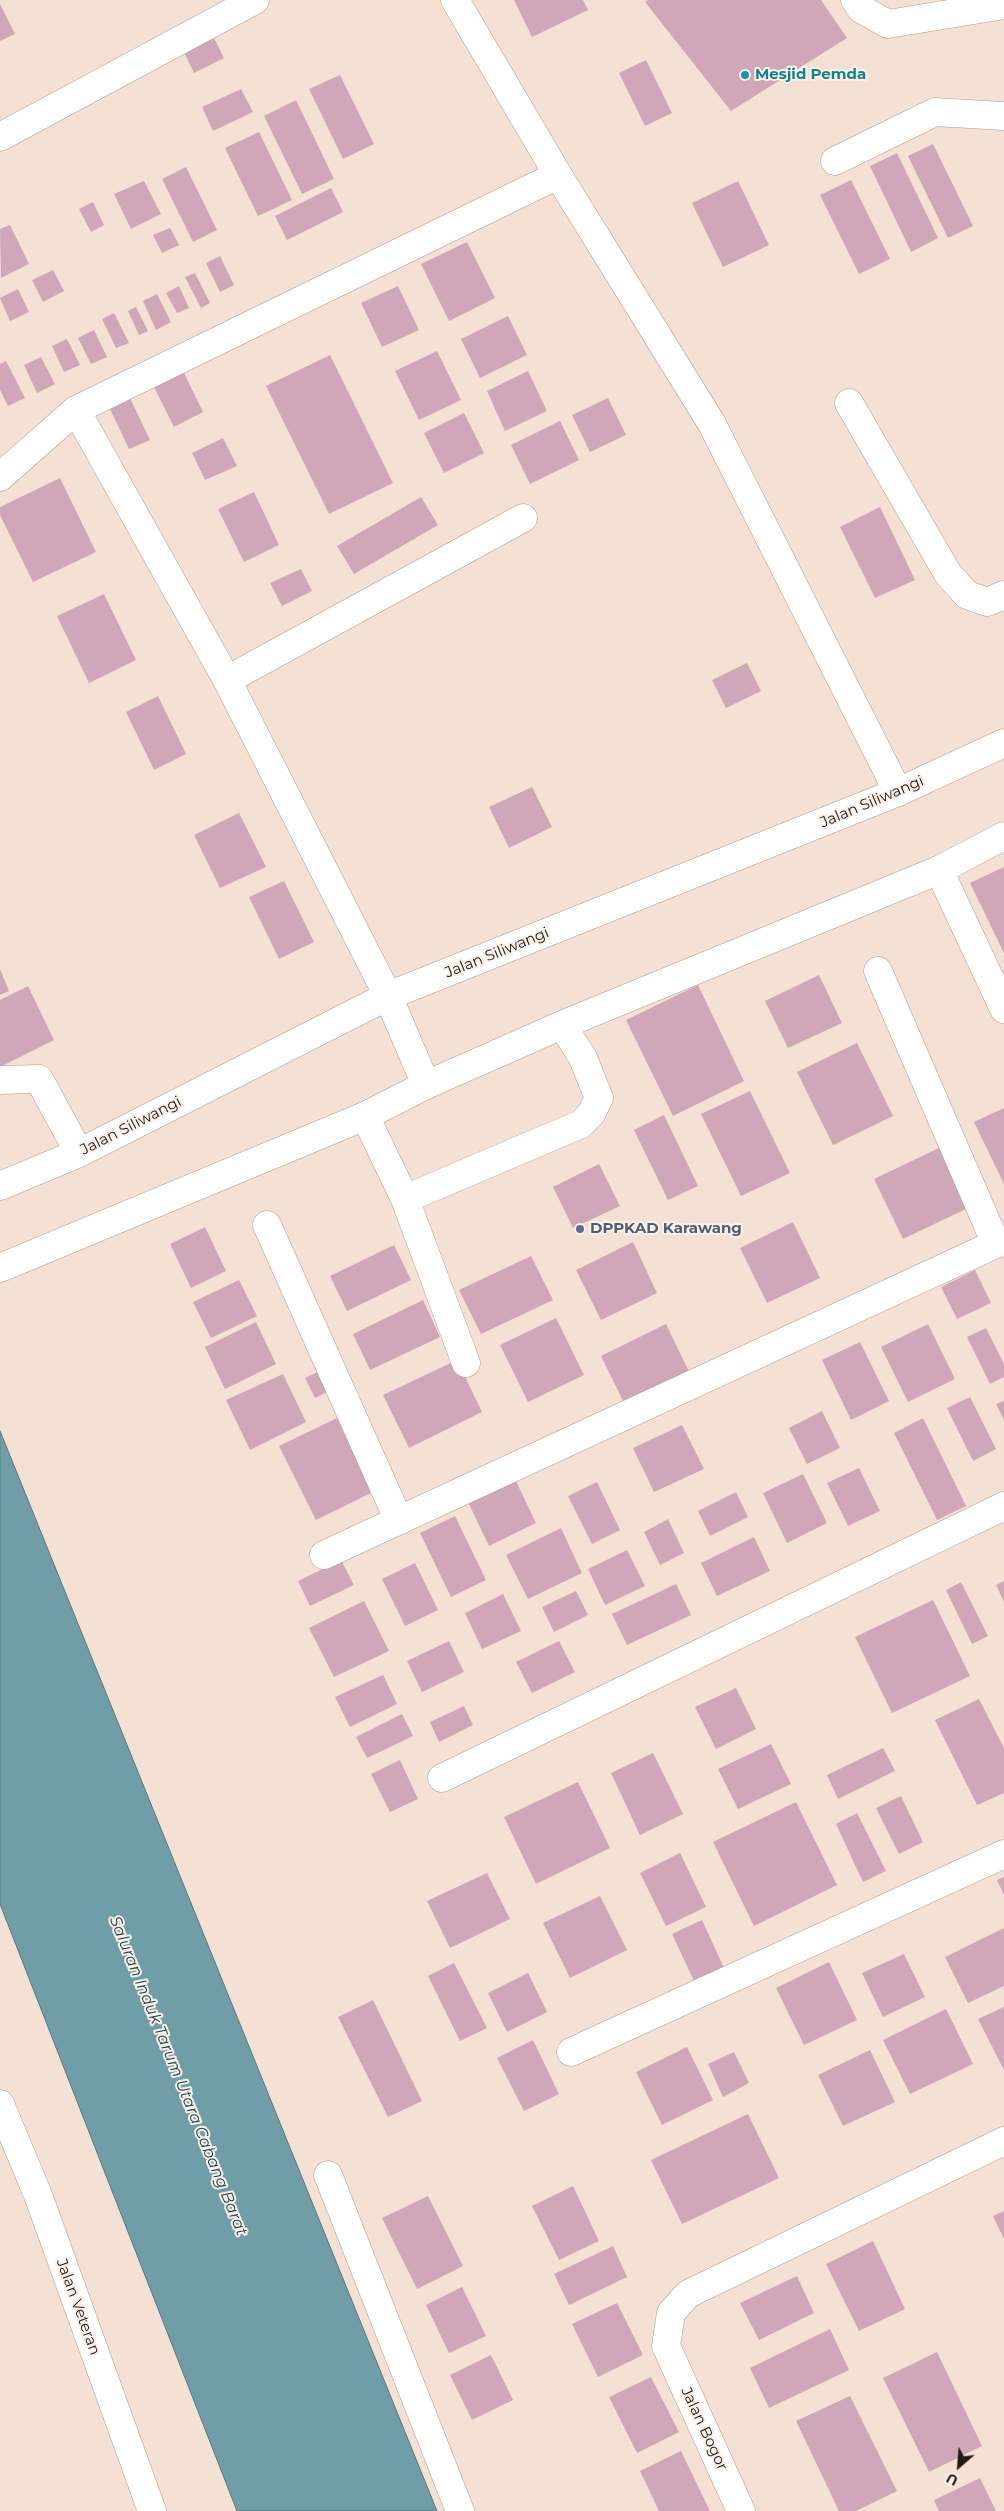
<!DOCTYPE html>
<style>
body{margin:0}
#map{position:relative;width:1004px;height:2511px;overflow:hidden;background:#f5e1d4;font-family:Montserrat,sans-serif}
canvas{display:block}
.north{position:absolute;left:934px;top:2441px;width:50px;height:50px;-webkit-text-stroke:4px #fcf0e8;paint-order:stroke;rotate:207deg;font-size:14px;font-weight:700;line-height:20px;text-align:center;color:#211a16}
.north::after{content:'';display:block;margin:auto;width:18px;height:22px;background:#211a16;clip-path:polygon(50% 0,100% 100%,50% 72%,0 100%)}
</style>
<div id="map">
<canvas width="1004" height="2511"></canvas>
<div class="north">U</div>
</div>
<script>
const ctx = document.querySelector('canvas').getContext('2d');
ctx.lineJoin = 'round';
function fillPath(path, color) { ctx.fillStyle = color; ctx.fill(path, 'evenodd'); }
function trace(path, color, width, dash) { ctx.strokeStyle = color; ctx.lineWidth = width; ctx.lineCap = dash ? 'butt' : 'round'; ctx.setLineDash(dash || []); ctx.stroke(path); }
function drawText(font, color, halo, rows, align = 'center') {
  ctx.font = font + ' Montserrat,sans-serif'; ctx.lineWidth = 4; ctx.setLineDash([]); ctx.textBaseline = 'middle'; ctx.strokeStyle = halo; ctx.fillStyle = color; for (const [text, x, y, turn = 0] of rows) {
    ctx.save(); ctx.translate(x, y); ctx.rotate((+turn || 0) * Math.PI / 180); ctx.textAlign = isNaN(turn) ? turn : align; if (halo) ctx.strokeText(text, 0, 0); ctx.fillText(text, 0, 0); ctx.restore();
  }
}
const water = new Path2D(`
 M0,1431L437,2511H237L0,1904Z`);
fillPath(water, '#6f9ea9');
trace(water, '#58767d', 1);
fillPath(new Path2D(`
 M514,0H583L588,10L532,37Z
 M648,0H821L847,38L731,111L645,2Z
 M0,4L15,34L0,41Z
 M214,38L224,58L194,73L184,52Z
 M646,60L672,113L645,126L619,73Z
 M340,75L374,144L343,159L309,89Z
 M241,89L253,112L213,131L202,107Z
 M296,100L334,179L302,194L264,116Z
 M259,132L292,200L258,216L225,148Z
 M933,144L973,226L948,238L908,156Z
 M897,153L938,238L911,252L870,166Z
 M186,167L217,230L193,242L162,179Z
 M851,180L890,259L859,274L820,195Z
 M144,181L161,214L131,229L114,194Z
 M738,181L769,245L723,267L692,203Z
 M331,188L343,212L287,240L275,216Z
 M93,202L104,225L91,232L79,209Z
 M10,225L29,264L1,278L0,229Z
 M170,228L179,245L162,253L153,235Z
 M467,242L495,298L449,321L421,264Z
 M220,256L234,285L220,292L206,263Z
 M53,270L64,291L43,302L32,280Z
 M195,273L210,303L201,308L185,277Z
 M179,286L189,308L177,313L166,293Z
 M398,286L419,330L382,347L361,303Z
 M18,289L29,312L10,321L0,298Z
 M157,294L171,322L156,330L143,301Z
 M136,307L148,331L139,335L128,311Z
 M114,313L129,343L116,348L102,319Z
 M508,316L527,355L480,378L461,339Z
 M94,330L107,357L91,364L78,338Z
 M67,339L80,365L64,372L52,346Z
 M437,351L461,400L419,420L395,371Z
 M330,355L393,483L329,514L266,386Z
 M41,357L55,384L37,393L24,365Z
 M6,361L25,398L8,406L0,390V364Z
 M183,371L203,412L174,427L153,385Z
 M528,371L547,411L505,431L487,391Z
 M130,398L150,440L129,449L109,407Z
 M608,398L626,435L590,452L572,415Z
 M464,413L484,453L444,473L424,433Z
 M560,421L579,460L530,484L511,445Z
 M223,438L237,466L205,480L192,453Z
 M60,478L96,552L33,582L0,515V507Z
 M254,492L279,545L244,562L218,509Z
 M421,497L438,525L354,574L337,546Z
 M880,507L915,580L875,598L840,527Z
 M301,569L312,591L282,606L270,583Z
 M104,594L136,660L89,683L57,616Z
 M747,663L761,691L726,708L712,680Z
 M158,696L186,754L154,770L126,712Z
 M532,787L552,827L509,848L489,807Z
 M239,813L266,867L220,888L194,835Z
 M1004,867V953L970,883Z
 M284,881L314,942L279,959L249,897Z
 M0,969L9,991L0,995Z
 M819,975L842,1023L788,1048L765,1001Z
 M698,985L744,1081L673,1116L626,1020Z
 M28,986L54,1040L0,1067V1000Z
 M857,1043L893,1116L833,1145L797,1072Z
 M750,1091L790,1173L741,1196L701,1114Z
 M1004,1108V1184L974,1122Z
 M664,1115L698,1186L668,1200L634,1130Z
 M939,1148L968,1208L903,1239L874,1179Z
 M599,1164L620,1206L573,1228L553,1187Z
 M793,1222L820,1278L767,1303L740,1248Z
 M205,1227L226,1271L191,1288L170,1244Z
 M633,1242L657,1293L601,1320L576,1270Z
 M394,1245L411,1280L347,1311L330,1276Z
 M531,1256L553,1300L481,1334L459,1290Z
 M975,1270L991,1303L957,1319L941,1287Z
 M239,1280L257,1316L211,1338L193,1302Z
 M423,1300L440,1337L370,1370L353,1334Z
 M556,1318L584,1375L528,1402L500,1345Z
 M256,1322L276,1364L225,1389L205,1347Z
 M666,1324L693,1380L628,1411L601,1356Z
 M928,1324L955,1379L908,1402L881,1347Z
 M986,1328L1004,1364V1377L990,1384L967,1337Z
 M860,1342L889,1401L851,1420L822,1360Z
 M457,1360L482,1412L409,1448L383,1395Z
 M328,1367L338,1387L315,1398L305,1378Z
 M283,1374L306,1422L250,1450L226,1400Z
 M970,1397L996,1449L973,1461L947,1408Z
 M1004,1401V1420L996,1404Z
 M822,1411L840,1448L807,1464L789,1428Z
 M337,1418L373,1492L316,1520L279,1446Z
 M923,1418L966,1506L937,1520L894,1433Z
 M682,1425L704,1469L654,1492L633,1448Z
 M859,1468L880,1511L848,1526L827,1483Z
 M803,1474L827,1523L787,1543L763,1493Z
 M514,1477L536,1523L489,1546L467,1500Z
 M597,1482L620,1530L592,1544L568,1496Z
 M736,1492L748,1517L710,1536L698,1511Z
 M455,1516L486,1580L451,1597L420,1533Z
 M668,1519L684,1553L660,1565L644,1532Z
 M561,1528L582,1573L528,1599L506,1555Z
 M754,1537L770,1571L717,1596L701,1563Z
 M627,1550L645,1586L605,1605L588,1569Z
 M341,1560L354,1585L310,1606L298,1581Z
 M415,1563L438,1610L405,1626L382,1579Z
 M1004,1581V1602L996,1585Z
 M961,1582L988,1636L972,1644L946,1590Z
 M676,1584L691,1615L627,1645L612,1614Z
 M576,1591L588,1615L554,1632L542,1607Z
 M503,1594L521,1631L482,1649L465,1613Z
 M933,1600L970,1676L892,1713L855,1637Z
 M364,1601L389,1651L334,1677L309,1628Z
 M449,1641L464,1672L422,1692L407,1661Z
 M559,1641L575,1672L532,1693L516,1662Z
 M383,1675L397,1704L350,1727L335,1697Z
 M736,1688L756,1729L716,1749L695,1707Z
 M979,1699L1004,1748V1793L977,1805L935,1720Z
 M464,1706L473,1725L439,1742L430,1722Z
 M402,1714L413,1736L367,1758L356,1737Z
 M771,1744L791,1784L738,1809L718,1769Z
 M883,1748L895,1771L838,1799L827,1775Z
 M653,1753L683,1814L640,1835L611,1773Z
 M400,1760L418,1799L390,1812L371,1774Z
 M578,1782L610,1848L536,1884L504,1817Z
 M901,1796L923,1842L899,1854L876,1808Z
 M796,1802L837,1885L754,1926L713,1842Z
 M857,1813L886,1871L863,1882L836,1824Z
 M680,1853L706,1907L666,1926L640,1873Z
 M487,1873L510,1919L450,1948L427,1901Z
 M1004,1877V1895L997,1880Z
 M600,1896L627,1950L570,1978L543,1923Z
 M702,1920L724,1968L695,1983L672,1934Z
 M1004,1928V1986L968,2003L945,1957Z
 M904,1954L925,1997L883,2017L862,1973Z
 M829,1962L857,2020L804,2045L776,1988Z
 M454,1963L487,2028L460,2041L428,1976Z
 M528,1973L547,2012L507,2032L488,1993Z
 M373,2000L422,2101L388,2117L338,2017Z
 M1004,2007V2070L978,2019Z
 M946,2009L973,2064L910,2094L883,2040Z
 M533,2040L559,2094L524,2111L497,2058Z
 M687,2047L713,2100L662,2125L636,2072Z
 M870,2050L895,2102L843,2126L818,2075Z
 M734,2052L749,2083L723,2097L708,2064Z
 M748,2114L779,2178L682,2224L651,2160Z
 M573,2186L599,2241L559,2260L532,2206Z
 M428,2196L463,2266L417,2289L382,2218Z
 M1004,2211V2239L993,2216Z
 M873,2241L905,2309L859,2331L826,2264Z
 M613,2246L627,2277L569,2305L554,2274Z
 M797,2276L814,2313L759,2340L740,2303Z
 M462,2287L486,2336L449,2353L426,2305Z
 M617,2303L643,2355L598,2377L572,2324Z
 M830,2329L849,2370L769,2408L750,2368Z
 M937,2352L982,2446L929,2472L883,2378Z
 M491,2355L513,2400L472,2420L450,2375Z
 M651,2377L679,2432L637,2453L609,2397Z
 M850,2396L897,2491L856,2511H839L796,2421Z
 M681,2451L710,2511H659L640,2471Z
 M980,2478L996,2511H939L934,2500Z`), '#cfa7b8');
const minor = new Path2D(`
 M455,0L558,175L712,424L898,792
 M855,0L861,9L888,24L1004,5
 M0,137L255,0
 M835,161L935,112L1004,116
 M849,403L948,574L967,595L987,602L1004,595
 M76,410L227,680L388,996
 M0,477L76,410L558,175
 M227,680L523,518
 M939,870L1004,1009
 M878,971L996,1244
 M0,1080L39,1079L79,1153
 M365,1116L405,1199L466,1363
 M405,1199L581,1124L591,1114L599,1098L583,1058L562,1025
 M267,1225L399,1521
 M324,1555L1004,1240
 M442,1778L1004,1506
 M571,2052L1004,1854
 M0,2104L38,2195L152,2511
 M328,2175L460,2511
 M741,2511L666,2346L671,2313L688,2294L1004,2141`);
const major = new Path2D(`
 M388,996L426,1085
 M0,1186L79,1153L388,996L898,792L1004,743
 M0,1268L365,1116L426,1085L562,1025L939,870L1004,836`);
trace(minor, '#ae9b8f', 29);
trace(major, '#ae9b8f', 29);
trace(minor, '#fff', 28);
trace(major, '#fff', 28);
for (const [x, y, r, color] of [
 [745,75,5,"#0f9aa8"],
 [580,1229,5,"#5c6f8a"]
]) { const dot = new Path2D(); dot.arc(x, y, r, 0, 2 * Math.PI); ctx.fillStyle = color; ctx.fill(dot); trace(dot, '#fcf0e8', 2); }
drawText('bold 15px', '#0d838f', '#fcf0e8', [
 ["Mesjid Pemda",755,75]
], 'left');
drawText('15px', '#211a16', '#fcf0e8', [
 ["Jalan Siliwangi",872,802,-23],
 ["Jalan Siliwangi",497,953,-22],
 ["Jalan Siliwangi",131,1126,-27],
 ["Jalan Veteran",78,2307,70],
 ["Jalan Bogor",704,2429,65]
]);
drawText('bold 15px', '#4e5e75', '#fcf0e8', [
 ["DPPKAD Karawang",590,1229]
], 'left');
drawText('italic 16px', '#17434c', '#fcf0e8', [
 ["Saluran Induk Tarum Utara Cabang Barat",178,2076,68]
]);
</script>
